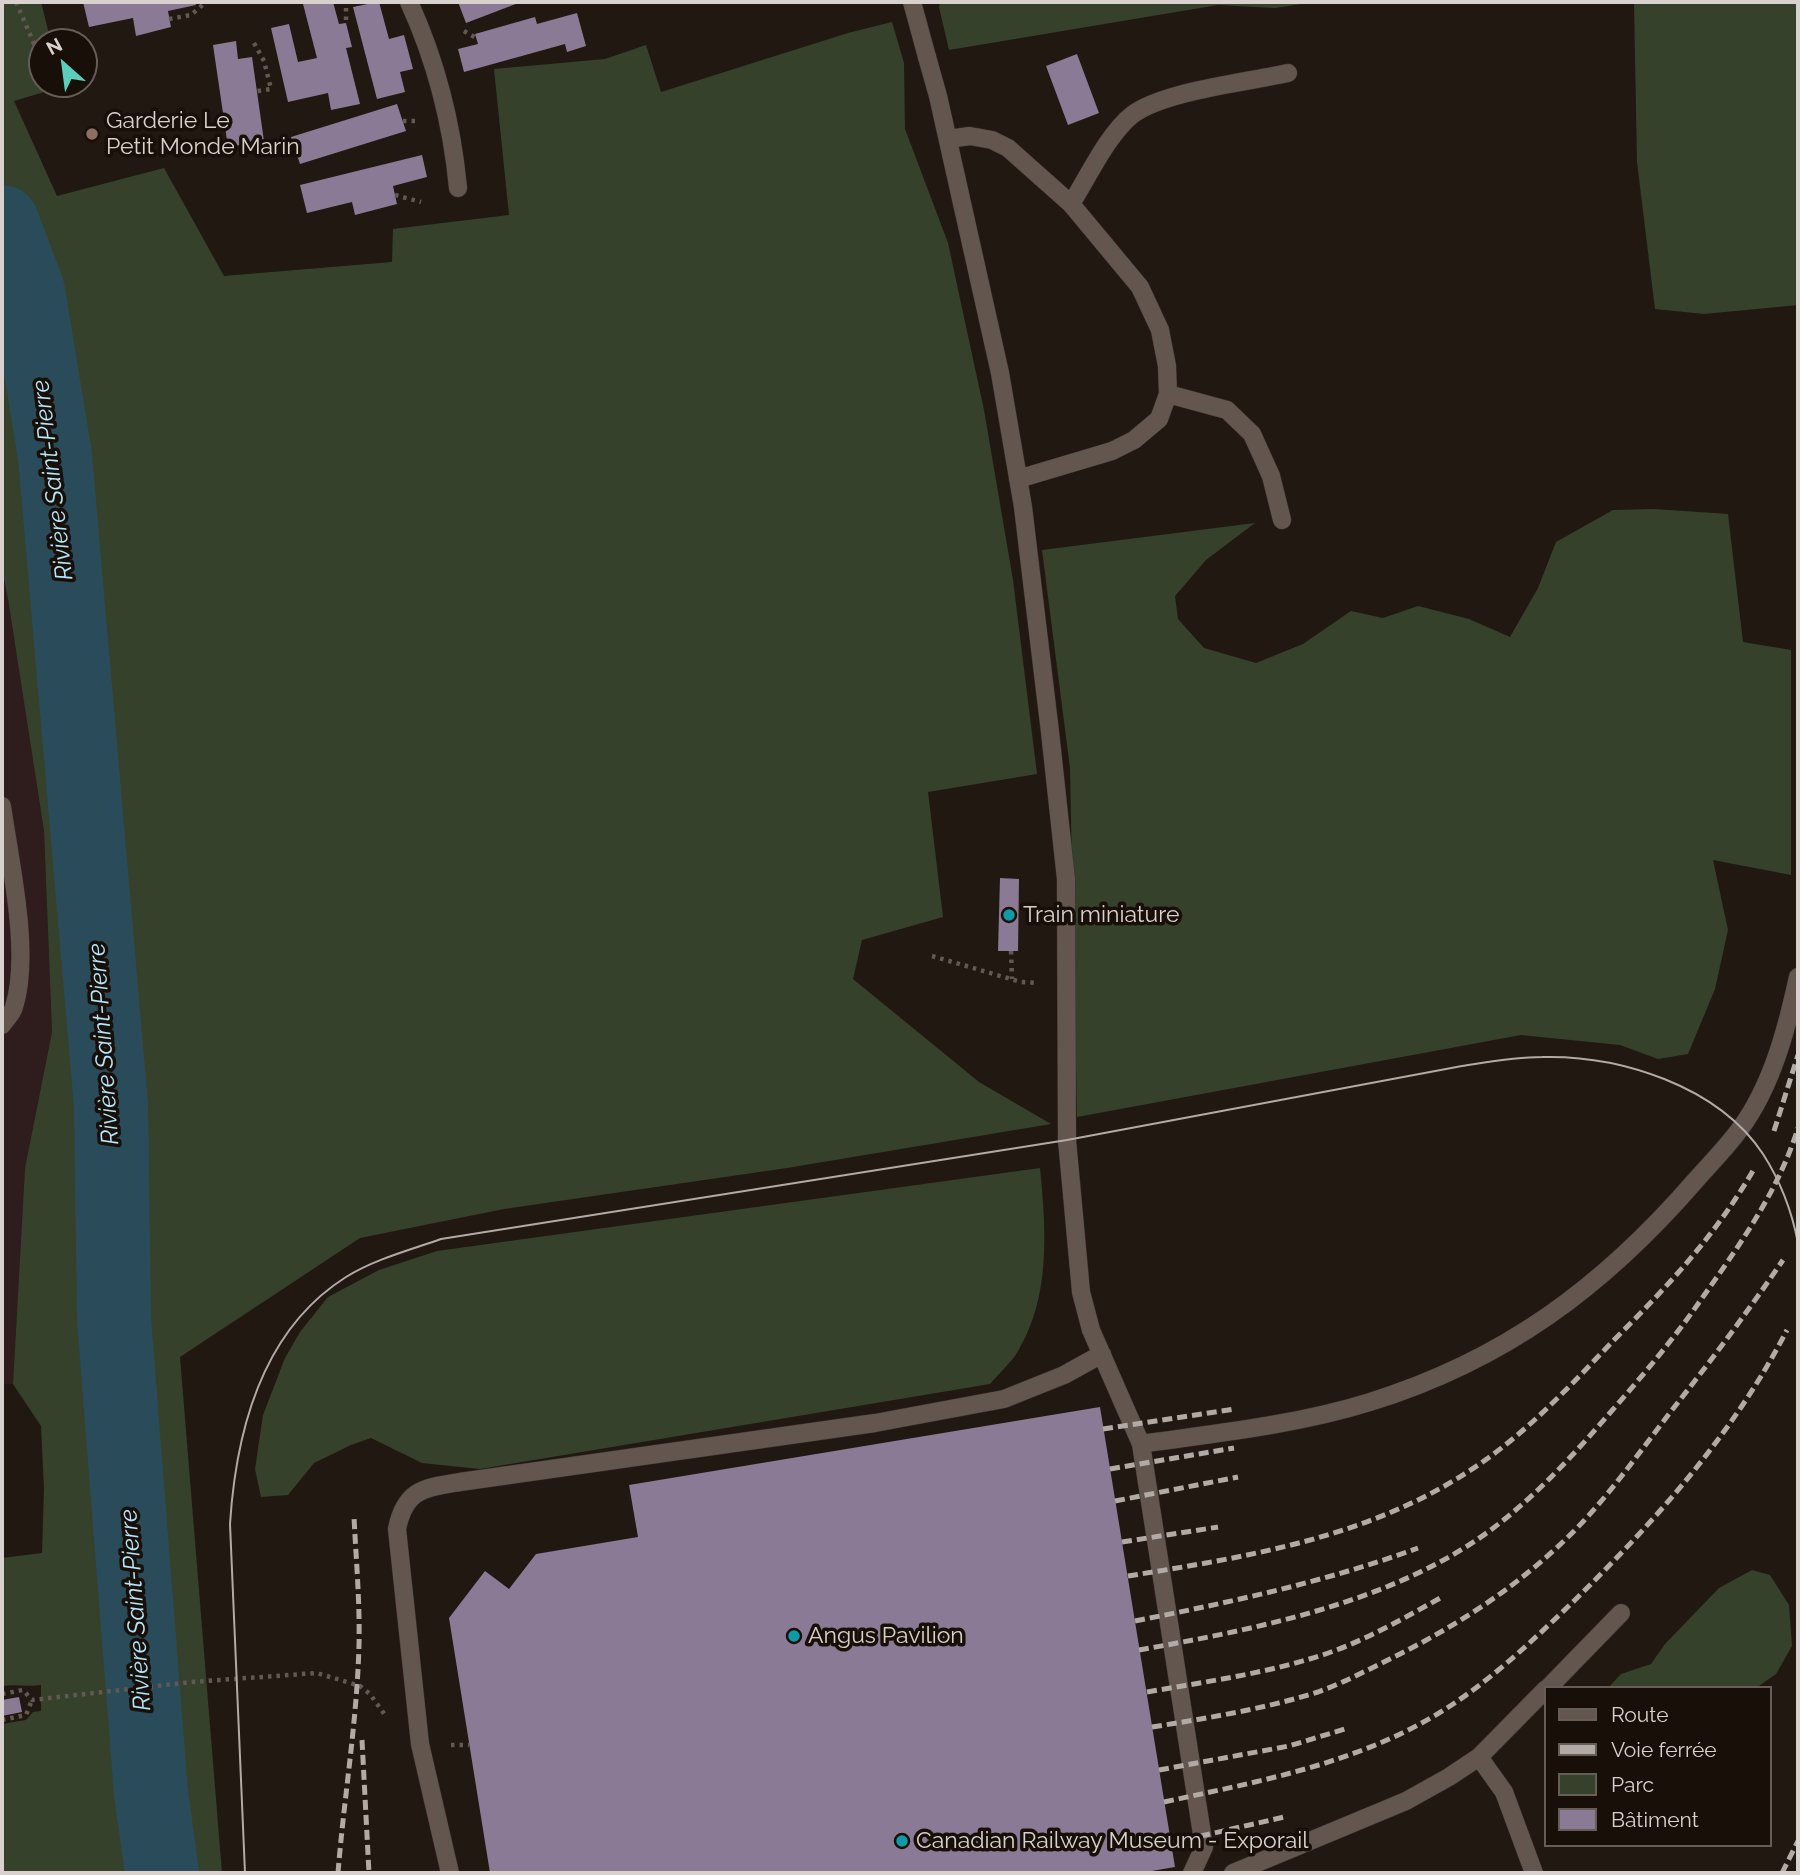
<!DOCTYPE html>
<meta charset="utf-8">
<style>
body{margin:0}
#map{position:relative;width:1800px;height:1875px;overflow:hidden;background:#221812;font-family:Raleway,sans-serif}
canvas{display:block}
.frame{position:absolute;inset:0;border:4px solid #d9d1cd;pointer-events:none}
.legend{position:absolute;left:1544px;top:1686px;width:228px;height:161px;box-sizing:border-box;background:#190f09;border:2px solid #665d57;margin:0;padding:9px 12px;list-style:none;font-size:21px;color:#d9d1cd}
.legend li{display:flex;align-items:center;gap:14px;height:35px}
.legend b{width:35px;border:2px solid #665d57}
.north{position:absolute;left:28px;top:28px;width:70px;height:70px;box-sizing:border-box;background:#190f09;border:2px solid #665d57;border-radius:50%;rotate:332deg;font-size:19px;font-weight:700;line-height:28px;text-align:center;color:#d9d1cd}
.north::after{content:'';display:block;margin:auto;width:24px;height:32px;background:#5bcebc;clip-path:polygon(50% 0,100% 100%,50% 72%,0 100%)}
</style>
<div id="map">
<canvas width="1800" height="1875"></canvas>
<div class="frame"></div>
<ul class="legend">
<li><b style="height:9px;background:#63564f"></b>Route</li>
<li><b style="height:9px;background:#b2aaa5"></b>Voie ferrée</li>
<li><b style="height:19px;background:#36412b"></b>Parc</li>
<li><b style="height:19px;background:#8a7a96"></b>Bâtiment</li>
</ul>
<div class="north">N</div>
</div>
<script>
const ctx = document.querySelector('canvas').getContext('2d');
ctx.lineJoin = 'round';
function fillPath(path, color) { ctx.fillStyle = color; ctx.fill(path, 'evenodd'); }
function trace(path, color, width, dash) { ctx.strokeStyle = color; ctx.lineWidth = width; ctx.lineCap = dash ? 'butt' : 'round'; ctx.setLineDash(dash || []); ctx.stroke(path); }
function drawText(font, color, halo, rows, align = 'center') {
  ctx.font = font + ' Raleway,sans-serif'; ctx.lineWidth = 7; ctx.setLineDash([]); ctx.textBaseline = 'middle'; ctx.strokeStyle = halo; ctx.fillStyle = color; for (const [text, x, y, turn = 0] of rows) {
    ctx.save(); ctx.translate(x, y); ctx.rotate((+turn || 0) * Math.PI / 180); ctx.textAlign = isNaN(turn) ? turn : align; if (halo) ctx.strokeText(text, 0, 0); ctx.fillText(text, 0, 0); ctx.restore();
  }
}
fillPath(new Path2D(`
 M2,569L8,599L44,831L52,1032L25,1168L13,1384H2Z`), '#2f1c1c');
fillPath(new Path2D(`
 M2,2H41L51,42H42V84H60L61,87L14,101L57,196L164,168L224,276L392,262L393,229L509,215L494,69L605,59L646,45L661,92L848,33L892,22L904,63L905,129L948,243L984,410L1013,580L1037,774L928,792L943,917L862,940L853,979L979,1082L1051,1124L787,1168L504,1209L360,1238L180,1357L222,1873H2V1724L26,1720L33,1712L41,1711V1685C28,1687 15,1684 2,1686V1558L42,1553L44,1489L41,1426L13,1384L25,1168L52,1032L44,831L8,599L2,569Z
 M940,2H1315L1275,8L1218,5L949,50L939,7Z
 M1634,2H1798V305L1704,314L1655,309L1637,162Z
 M1654,509L1728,514L1743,642L1791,650V875L1713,860L1728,930L1715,989L1688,1054L1658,1059L1620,1045L1521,1035L1077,1117L1070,768L1042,550L1255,523L1206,560L1175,596L1178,619L1204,648L1256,663L1303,644L1351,611L1383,618L1418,606L1469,619L1510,637L1538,588L1556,542L1613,510Z
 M1040,1168C1046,1229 1051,1296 1018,1351C1011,1363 999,1373 990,1384L480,1469L422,1463L371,1438L351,1445L314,1463L288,1495L261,1497L255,1469L263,1415L285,1358L300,1332L328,1297L379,1270L437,1251Z
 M1752,1570L1770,1575L1789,1605L1792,1646L1776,1674L1756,1688H1608L1621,1674L1651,1664L1665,1644L1719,1588Z`), '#36412b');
trace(new Path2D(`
 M2,222L28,291L55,456L111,1105L114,1319L151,1793L162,1873`), '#2a4c5a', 74);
fillPath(new Path2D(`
 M83,2H195L196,5L168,11L171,27L136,36L133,18L89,27Z
 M314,2H333L339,24L346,23L352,47L346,48L360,104L331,110L328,93L288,102L271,28L289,24L298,62L317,58L303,4Z
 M377,2H379L389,39L404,35L413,69L400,72L405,92L377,99L353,7Z
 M458,2H521L466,23Z
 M577,13L586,46L567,52L565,44L464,72L458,49L478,44L475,34L535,17L537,24Z
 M236,41L238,59L252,57L264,141L228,147L213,45Z
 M1077,54L1099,113L1068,125L1046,66Z
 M397,104L406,131L300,164L291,137Z
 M422,155L427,177L393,186L397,204L355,215L352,202L307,213L300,185Z
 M1000,878L1019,879L1018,951H998Z
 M1100,1407L1175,1867L1140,1873H490L449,1618L485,1571L509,1589L536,1554L638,1537L629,1485Z
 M19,1697L22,1712L2,1716V1700Z`), '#8a7a96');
const lane = new Path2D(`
 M927,57L938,96L1000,373L1023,507L1050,732L1066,879L1067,1140L1081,1292L1091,1330L1141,1444L1204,1847L1192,1873
 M948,139L970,136L992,140L1008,148L1071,204L1140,287L1160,330L1167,366L1168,394L1159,419L1134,440L1112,451L1018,479
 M1071,204C1088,177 1108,134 1132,115C1163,91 1248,82 1288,73
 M1168,394L1227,410L1252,434L1271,476L1282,520
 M2,806C10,863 31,953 14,1007C12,1014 6,1019 2,1025
 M1141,1444C1218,1433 1296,1425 1370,1402C1505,1360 1603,1287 1695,1181C1710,1164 1726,1148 1740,1129C1772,1086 1787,1028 1798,977
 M1548,1688L1621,1613
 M1479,1757L1504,1792L1534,1873
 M450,1873L420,1744L397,1529C405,1489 424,1488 460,1482L875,1423L1004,1399L1064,1375L1102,1354
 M1233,1873L1406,1801L1449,1777L1479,1757L1546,1689`);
const street = new Path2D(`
 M409,2C436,61 452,124 458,188
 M912,2L927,57`);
trace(lane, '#38312f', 19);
trace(street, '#38312f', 19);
trace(new Path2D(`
 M16,2L42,62
 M346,8V23
 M169,19L191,15L206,2
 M464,31L476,38
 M254,43L264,61L271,89L257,91
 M52,84L54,89
 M403,121H415L416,126
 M395,195L421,202
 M1011,951L1012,979
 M932,956L1021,982L1038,983
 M2,1694L23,1690L32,1700L192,1682L317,1673L360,1686L370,1694L385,1715
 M2,1720L26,1715L32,1700
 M451,1745H469`), '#625954', 4.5, [3.5, 5]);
trace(lane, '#63564f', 18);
trace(street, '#63564f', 18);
trace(new Path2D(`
 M245,1873L230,1524C236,1430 262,1330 346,1277C375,1259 410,1250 441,1239L1067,1140L1462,1066C1488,1062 1515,1057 1542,1057C1620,1055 1718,1086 1763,1154C1781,1182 1792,1212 1798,1243`), '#b2aaa5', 2);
trace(new Path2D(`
 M1774,1131L1798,1055
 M1103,1429L1235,1409
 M1110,1469L1234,1448
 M1115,1501L1238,1477
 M1122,1542L1218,1527
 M1128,1576C1246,1557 1367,1538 1469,1471C1524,1436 1569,1387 1614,1340C1668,1286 1716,1235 1754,1169
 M1135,1621C1231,1602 1325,1582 1418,1548
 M1139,1650C1251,1630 1379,1605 1475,1541C1526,1507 1569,1460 1609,1414C1638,1381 1667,1347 1693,1311C1733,1254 1777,1196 1798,1128
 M1147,1692C1209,1681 1271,1673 1331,1652C1370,1638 1406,1617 1442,1597
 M1152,1727C1208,1718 1264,1709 1318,1692C1346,1682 1373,1667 1400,1654C1465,1621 1525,1581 1576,1529C1613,1491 1643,1447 1676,1405C1713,1358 1749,1310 1783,1260
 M362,1740L369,1873
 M1159,1770L1289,1746L1345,1729
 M1164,1802C1251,1783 1339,1767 1418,1725C1477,1694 1527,1646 1575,1600C1657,1519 1734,1433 1787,1330
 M1171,1843L1284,1817
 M338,1873C344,1797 357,1722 359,1645C360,1602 356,1559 354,1517
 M1782,1873L1798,1841`), '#b2aaa5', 5, [10, 5]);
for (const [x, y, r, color] of [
 [92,134,7,"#8d6e63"],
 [1009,915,7,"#0f9aa8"],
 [794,1636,7,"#0f9aa8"],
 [902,1841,7,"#0f9aa8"]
]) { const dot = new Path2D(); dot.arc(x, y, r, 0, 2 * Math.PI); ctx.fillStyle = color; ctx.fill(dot); trace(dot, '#190f09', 2.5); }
drawText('23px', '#d9d1cd', '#190f09', [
 ["Garderie Le",106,121],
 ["Petit Monde Marin",106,147],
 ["Train miniature",1023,915],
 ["Angus Pavilion",808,1636],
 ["Canadian Railway Museum - Exporail",916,1841]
], 'left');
drawText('italic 24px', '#b3e7fd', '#190f09', [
 ["Rivière Saint-Pierre",53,480,-97],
 ["Rivière Saint-Pierre",104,1044,-94],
 ["Rivière Saint-Pierre",136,1610,-94]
]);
</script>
